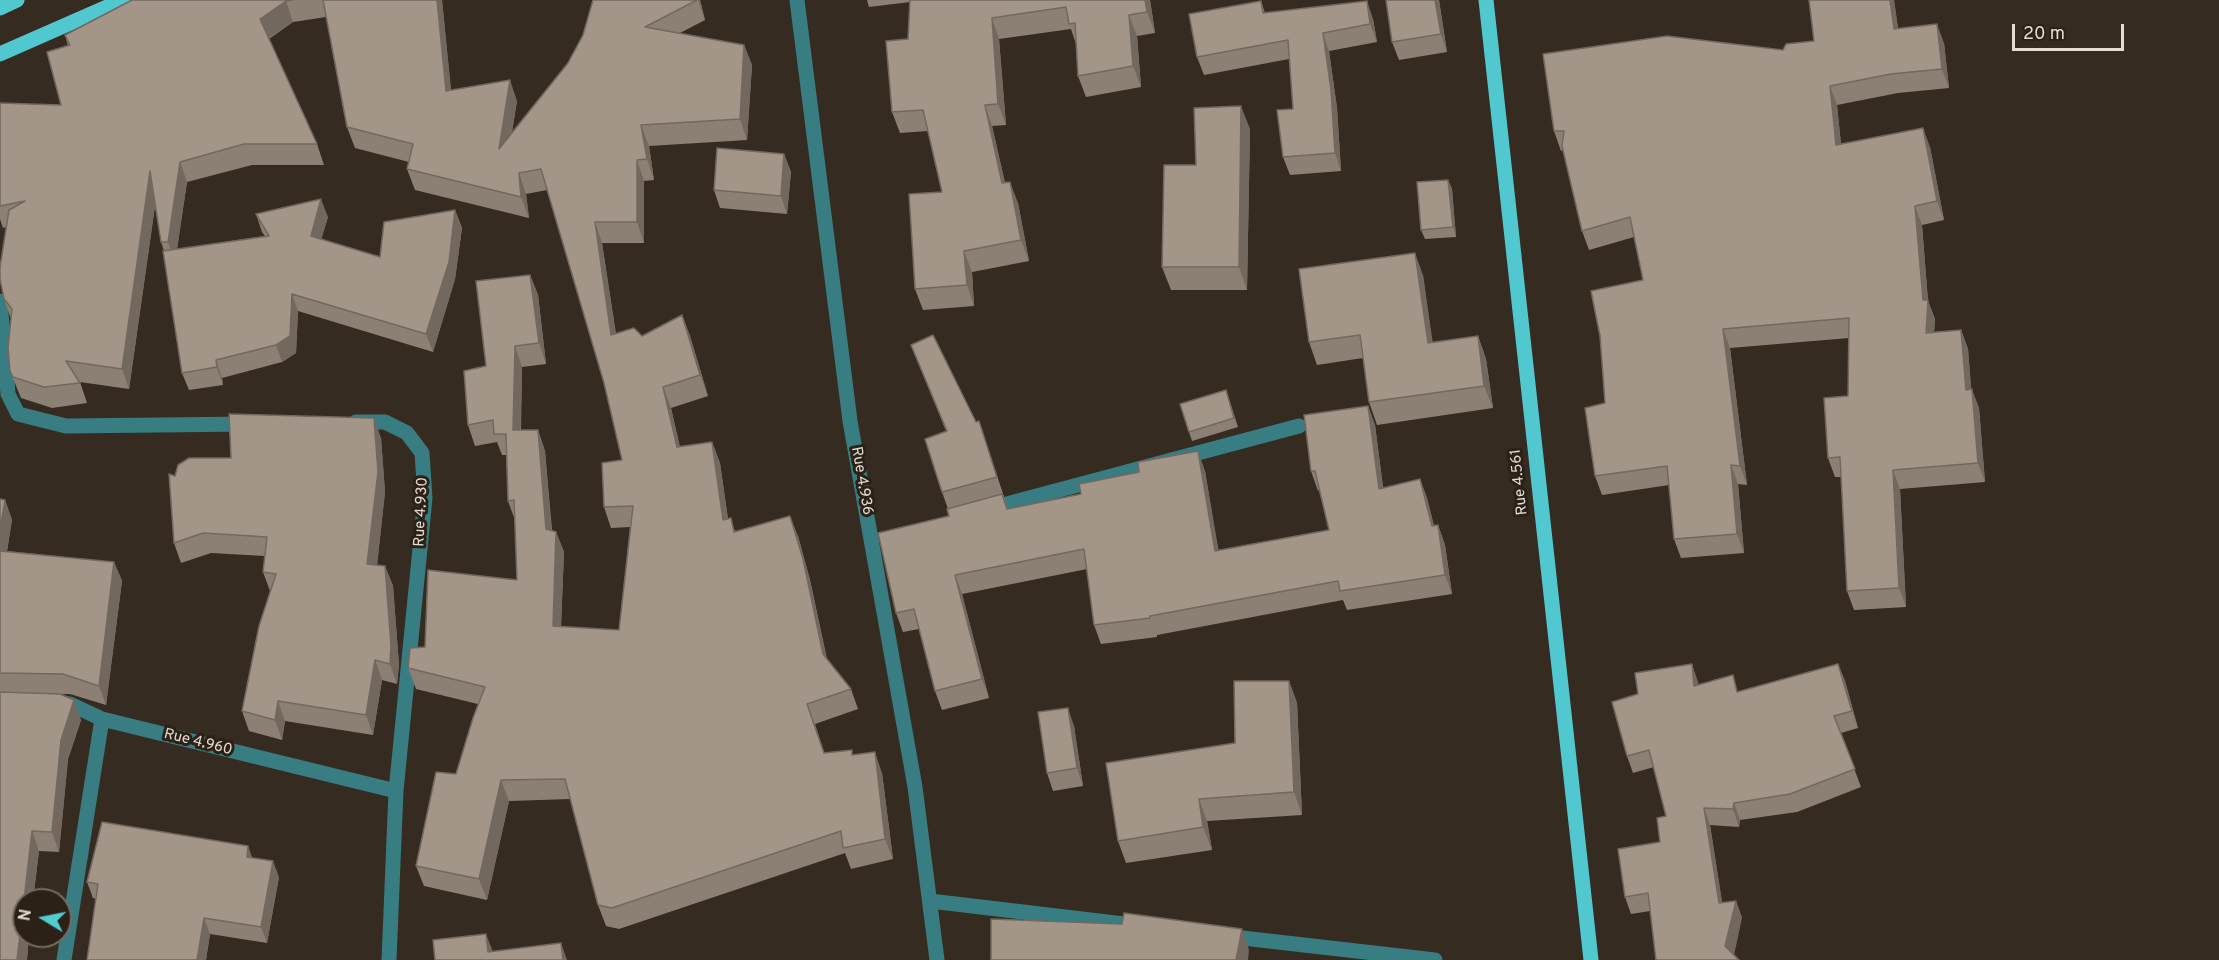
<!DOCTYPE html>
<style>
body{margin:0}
#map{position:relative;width:2219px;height:960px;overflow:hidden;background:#362b20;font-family:Overpass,sans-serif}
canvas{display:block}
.north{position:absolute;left:12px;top:888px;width:60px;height:60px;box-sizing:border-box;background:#2c2116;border:2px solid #756b62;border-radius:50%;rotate:280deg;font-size:16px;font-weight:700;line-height:24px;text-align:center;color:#e3dbd4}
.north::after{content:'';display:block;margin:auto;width:21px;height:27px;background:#51ccd3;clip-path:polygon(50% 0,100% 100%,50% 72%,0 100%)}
.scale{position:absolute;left:2012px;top:24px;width:112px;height:27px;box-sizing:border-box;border:3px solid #e3dbd4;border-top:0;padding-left:8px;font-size:18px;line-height:21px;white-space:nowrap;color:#e3dbd4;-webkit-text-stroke:4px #2c2116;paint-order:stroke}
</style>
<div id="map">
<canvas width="2219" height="960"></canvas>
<div class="north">N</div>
<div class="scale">20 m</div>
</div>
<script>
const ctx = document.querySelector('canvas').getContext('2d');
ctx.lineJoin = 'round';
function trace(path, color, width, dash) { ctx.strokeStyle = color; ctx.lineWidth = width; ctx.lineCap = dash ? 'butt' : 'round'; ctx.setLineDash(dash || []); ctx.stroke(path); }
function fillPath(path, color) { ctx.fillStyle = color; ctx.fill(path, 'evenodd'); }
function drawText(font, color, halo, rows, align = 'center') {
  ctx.font = font + ' Overpass,sans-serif'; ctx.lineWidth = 6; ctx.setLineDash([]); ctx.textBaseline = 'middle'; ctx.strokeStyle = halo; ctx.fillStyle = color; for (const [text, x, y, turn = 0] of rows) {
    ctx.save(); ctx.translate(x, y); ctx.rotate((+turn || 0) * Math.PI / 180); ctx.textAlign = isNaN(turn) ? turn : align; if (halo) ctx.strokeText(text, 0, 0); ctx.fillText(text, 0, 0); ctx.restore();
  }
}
trace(new Path2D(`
 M797,0L850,421L915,787L937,960
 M0,301L8,394L18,414L66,426L251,424
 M356,422H385L407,433L422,453L425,498L396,791L389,960
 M988,509L1299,426
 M58,703L70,704L102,719L396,791
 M930,901L1141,926
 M1225,936L1435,960
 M64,960L102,719`), '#377d82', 15);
trace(new Path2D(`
 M1486,0L1591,960
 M0,8L17,0
 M0,54L123,0`), '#51c8d0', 15);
fillPath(new Path2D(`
 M132,0H442L451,90L517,101L512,132L568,63L583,35L593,0H700L705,20L680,33L744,45L752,65L747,140L649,146L654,180L644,181V243H602L616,334L642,336L682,315L690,336L708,396L671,408L680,447L712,442L720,463L728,519L736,532L798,536L810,580L827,659L851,689L858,709L815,724L824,753L854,755L882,773L893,859L851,869L845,853L619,929L606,926L598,905L571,799L509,801L487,900L424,886L416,866L456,774L478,704L416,689L408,668L425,647L517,580L515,520L508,501L506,455H502L497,442L475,446L468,425L486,366L530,275L538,295L546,364L522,367L521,430H538L545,451L552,530L556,532L564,552L561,627L619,630L630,527L611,528L604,507L622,460L604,383L547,190L526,194L529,218L415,190L407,169L409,162L355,148L347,127L326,17L293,22L269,39L317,144L324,165H252L187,182L177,249L265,236L262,232L256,214L328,217L321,239L380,257L455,210L462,228L455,279L433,352L298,311L296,353L282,362L222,378L223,385L189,390L182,373L164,251L161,242L155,206L129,389L80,382L87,403L52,408L21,398L10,371L11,319L4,299L6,227L3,228L0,219V103L61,105L68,46L65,35Z
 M867,0H1150L1155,33L1137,36L1141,87L1086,97L1078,76L1076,44L1071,29L999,39L1006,125L992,126L1005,183L1018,203L1029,261L972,272L974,306L923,310L915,289L942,192L928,131L900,133L892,112L908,39L910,2L869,7Z
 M1439,0L1447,52L1399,60L1392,42Z
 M1809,0H1894L1898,29L1944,43L1949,88L1898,93L1837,105L1841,144L1930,147L1944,220L1922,225L1928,301L1935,319L1934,332L1961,330L1968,349L1971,389L1979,408L1985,482L1900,489L1906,607L1854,610L1847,591L1841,477H1835L1828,458L1848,396L1849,338L1730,348L1747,485L1738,484L1744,553L1681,558L1674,539L1669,485L1602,495L1595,476L1605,403L1643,280L1634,237L1589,250L1582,231L1563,150L1561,151L1554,131L1783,50L1814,41Z
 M1261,1L1265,13L1373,19L1377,42L1329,51L1337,108L1341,171L1290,175L1283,157L1293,109L1289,59L1204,75L1197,57Z
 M1250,129L1247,290H1171L1162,267L1196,165Z
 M784,154L791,172L787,214L720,208L714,190Z
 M1448,180L1452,189L1456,237L1425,239L1421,230Z
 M1423,275L1432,342L1478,336L1486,359L1493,408L1377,425L1369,402L1363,358L1317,365L1309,342Z
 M911,345L976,422L985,439L1008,509L1205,471L1218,550L1329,530L1319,490L1318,491L1311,471L1368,406L1375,425L1383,488L1420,479L1427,498L1434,526L1438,525L1445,545L1452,594L1347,610L1343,600L1157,635V637L1101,644L1094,625L1087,569L962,594L989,698L942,710L935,691L919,629L903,632L896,613L949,516L948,509L942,492L946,431Z
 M1229,399L1238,427L1192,441L1189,432Z
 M381,438L385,492L377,565L385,566L393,586L399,665L397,684L382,680L373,735L285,721L282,740L249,731L242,711L270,591L263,572L265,556L211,553L181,563L174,543L175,476L231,458Z
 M0,499L5,500L12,520L7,551L114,562L122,581L106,705L70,694H61L81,720L68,759L59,852L39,851L33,900H24L29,936L27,960H0Z
 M1692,664L1698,685L1739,692L1838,664L1845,681L1858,728L1841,733L1861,787L1797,812L1740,820L1739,827L1710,825L1722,903L1736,901L1742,918L1650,911L1631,914L1625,897L1660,842L1666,816L1654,767L1633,773L1627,756L1638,694Z
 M1289,681L1297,703L1302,815L1207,821L1212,850L1126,863L1118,841L1235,743Z
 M1074,726L1083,786L1053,791L1047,773Z
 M248,846L252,858L279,877L267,943L210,934L206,960H87L96,899L93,898L87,882Z`), '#8c8074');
fillPath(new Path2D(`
 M437,0H442L453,112L446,91Z
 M698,0H700L705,20Z
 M1145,0H1150L1155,33L1147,12Z
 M1435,0H1439L1447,52L1441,34Z
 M1890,0H1894L1901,48L1894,29Z
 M286,1L293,22L267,39L260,19Z
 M1367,1L1373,19L1377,42L1370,24Z
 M1129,15L1137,36L1141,87L1133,66Z
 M992,18L999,39L1006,125L998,104Z
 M1937,24L1944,43L1949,88L1942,69Z
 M1323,33L1329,51L1337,108L1341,171L1335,153Z
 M744,45L752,65L747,140L740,119Z
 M510,80L517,101L506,169L499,149Z
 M1830,86L1837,105L1843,165L1836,145Z
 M985,105L992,126L1010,204L1002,183Z
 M1241,106L1250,129L1247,290L1239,267Z
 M641,125L649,146L654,180L647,159Z
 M1923,128L1930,147L1944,220L1937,201Z
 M784,154L791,172L787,214L781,196Z
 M637,160L644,181V243L637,222Z
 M180,162L187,182L175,263L168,242Z
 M150,171L157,192L129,389L122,369Z
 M519,173L526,194L529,218L521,197Z
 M1448,180L1452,189L1456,237L1453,227Z
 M1010,182L1018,203L1029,261L1021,240Z
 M321,199L328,217L317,254L311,236Z
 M1915,206L1922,225L1928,301L1935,319L1933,352L1926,333Z
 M455,210L462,228L455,279L433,352L426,334Z
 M595,222L602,243L619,356L611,335Z
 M964,251L972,272L974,306L967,285Z
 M1415,253L1423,275L1436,365L1428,343Z
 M530,275L538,295L546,364L539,343Z
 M292,294L298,311L296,353L282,362L276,345Z
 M682,315L690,336L708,396L700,375Z
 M1723,329L1730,348L1747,485L1740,466Z
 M1961,330L1968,349L1973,409L1966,390Z
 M1478,336L1486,359L1493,408L1484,386Z
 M515,346L522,367L520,451L513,430Z
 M216,360L222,378L223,385L217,367Z
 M663,387L671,408L684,468L677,447Z
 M1972,389L1979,408L1985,482L1978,463Z
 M1368,406L1375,425L1386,508L1379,489Z
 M374,418L381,438L385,492L375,584L367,564Z
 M538,430L545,451L553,550L546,529Z
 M712,442L720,463L731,540L723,520Z
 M1198,451L1205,471L1222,570L1215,551Z
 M1731,465L1738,484L1744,553L1737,534Z
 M1893,470L1900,489L1906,607L1899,588Z
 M1420,479L1427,498L1439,546L1432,526Z
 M5,500L12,520L4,570L0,561V530Z
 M790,516L798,536L810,580L830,675L823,654Z
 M1438,525L1445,545L1452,594L1445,575Z
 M556,532L564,552L560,647L553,626Z
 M114,562L122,581L106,705L99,686Z
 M385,566L393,586L399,665L397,684L390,664Z
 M955,575L962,594L989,698L982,679Z
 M375,660L382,680L373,735L366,715Z
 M1692,664L1698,682L1700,704L1694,686Z
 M1838,664L1845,681L1858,728L1852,711Z
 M1289,681L1297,703L1302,815L1294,792Z
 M74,700L81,720L68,759L59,852L52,832L61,740Z
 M278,701L285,721L282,740L275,720Z
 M1068,708L1074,726L1083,786L1077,768Z
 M875,752L882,773L893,859L885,839Z
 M501,780L509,801L487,900L479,879Z
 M1199,799L1207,821L1212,850L1203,827Z
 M1734,803L1740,820L1739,827L1733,809Z
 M1704,808L1710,825L1725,920L1719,903Z
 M32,831L39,851L33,900H24V936H29L27,960H17Z
 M248,846L254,863L247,857Z
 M273,861L279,877L267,943L261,927Z
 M1736,901L1742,918L1733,960L1725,946Z
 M204,918L210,934L206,960H197Z
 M1242,929L1249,950L1248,960H1236Z
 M486,934L493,952H488Z
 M561,943L567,960H563Z`), '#72685e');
const building = new Path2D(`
 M132,0H293L286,1L260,19L317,144H244L180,162L168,242H161L150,171L122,369L66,361L80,383L44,387L13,377L10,371L8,348L12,309L4,299L0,279V267L9,210L25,201L0,206V103L61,105L47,52L70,45L65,35Z
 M323,0H437L446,91L510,80L499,149L568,63L583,35L593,0H697L645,27L744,45L740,119L641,125L647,159L637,160V222H595L611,335L634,328L642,336L682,315L700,375L663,387L677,447L712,442L723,520L731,518L734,532L790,516L803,559L823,654L851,689L807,704L824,753L852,750V755L875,752L885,839L843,848L841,831L612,908L598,905L565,779L501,780L479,879L416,866L436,772L456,774L473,718L485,687L408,668L410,648L425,647L428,570L517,580L514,500L508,501L506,434H494L493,420L468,425L464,371L486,366L476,281L530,275L539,343L515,346L513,430H538L546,529L556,532L553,626L619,630L633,506L604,507L602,463L622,460L604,383L541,169L519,173L521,197L407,169L413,144L347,127Z
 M910,0H1145L1147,12L1129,15L1133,66L1078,76L1075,23L1069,24L1066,7L992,18L998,104L985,105L1002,183L1010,182L1021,240L964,251L967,285L915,289L909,194L942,192L923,110L892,112L886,41L908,39Z
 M1386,0H1435L1441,34L1392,42Z
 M1809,0H1890L1894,29L1937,24L1942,69L1891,74L1830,86L1836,145L1923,128L1937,201L1915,206L1923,300H1928L1926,333L1961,330L1966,390L1972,389L1978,463L1893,470L1899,588L1847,591L1840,457L1828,458L1824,398L1848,396L1849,318L1723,329L1740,466L1731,465L1737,534L1674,539L1667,466L1595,476L1585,408L1605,403L1600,336L1591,291L1643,280L1630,217L1582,231L1562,146L1564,131H1554L1543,54L1667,36L1783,50L1786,44L1814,41Z
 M1261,1L1263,13L1367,1L1370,24L1323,33L1331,90L1335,153L1283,157L1277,110L1293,109L1288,40L1197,57L1189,14Z
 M1241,106L1239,267H1162L1164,165H1196L1194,108Z
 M717,148L784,154L781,196L714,190Z
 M1448,180L1453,227L1421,230L1417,182Z
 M321,199L311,236L380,257L384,222L455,210L449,262L426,334L292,294L290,336L276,345L216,360L217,367L182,373L163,251L269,236L256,214Z
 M1415,253L1428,343L1478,336L1484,386L1369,402L1360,335L1309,342L1299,269Z
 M933,335L976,422L979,421L997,477L942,492L925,439L947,431L911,345Z
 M1226,390L1234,418L1189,432L1180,404Z
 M1368,406L1379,489L1420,479L1432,526L1438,525L1445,575L1340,591L1338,581L1150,616V618L1094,625L1084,549L955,575L982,679L935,691L914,609L896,613L878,533L949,516L947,509L1002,494L1007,509L1081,494L1079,484L1139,472L1138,462L1198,451L1215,551L1329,530L1315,471H1311L1304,415Z
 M229,414L374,418L378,472L367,564L385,566L391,645L390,664L375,660L366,715L278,701L275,720L242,711L259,626L276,574L263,572L267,537L203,533L174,543L169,474L175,476L178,465L189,458H231Z
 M0,499L5,500L0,530Z
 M0,551L114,562L99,686L63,674L0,673Z
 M1692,664L1694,686L1733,675L1737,692L1838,664L1852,711L1834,716L1855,769L1790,794L1734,803L1733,809L1704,808L1719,903L1736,901L1725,946L1739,960H1656L1648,893L1625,897L1618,849L1660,842L1657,818L1666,816L1649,750L1627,756L1612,702L1638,694L1635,673Z
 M1234,681H1289L1294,792L1199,799L1203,827L1118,841L1106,763L1235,743Z
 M0,692L60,694L74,700L61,740L52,832L32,831L17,960H0Z
 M1068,708L1077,768L1047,773L1038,712Z
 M102,822L248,846L247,857L273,861L261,927L204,918L197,960H87L98,884L87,882Z
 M1124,913L1242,929L1236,960H991V919L1122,924Z
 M486,934L488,952L561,943L563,960H435L433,940Z`);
fillPath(building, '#a39587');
trace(building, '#72685e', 1.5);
drawText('15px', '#e3dbd4', '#2c2116', [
 ["Rue 4.936",861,481,80],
 ["Rue 4.561",1520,482,-96],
 ["Rue 4.930",422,512,-87],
 ["Rue 4.960",198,743,14]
]);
</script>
